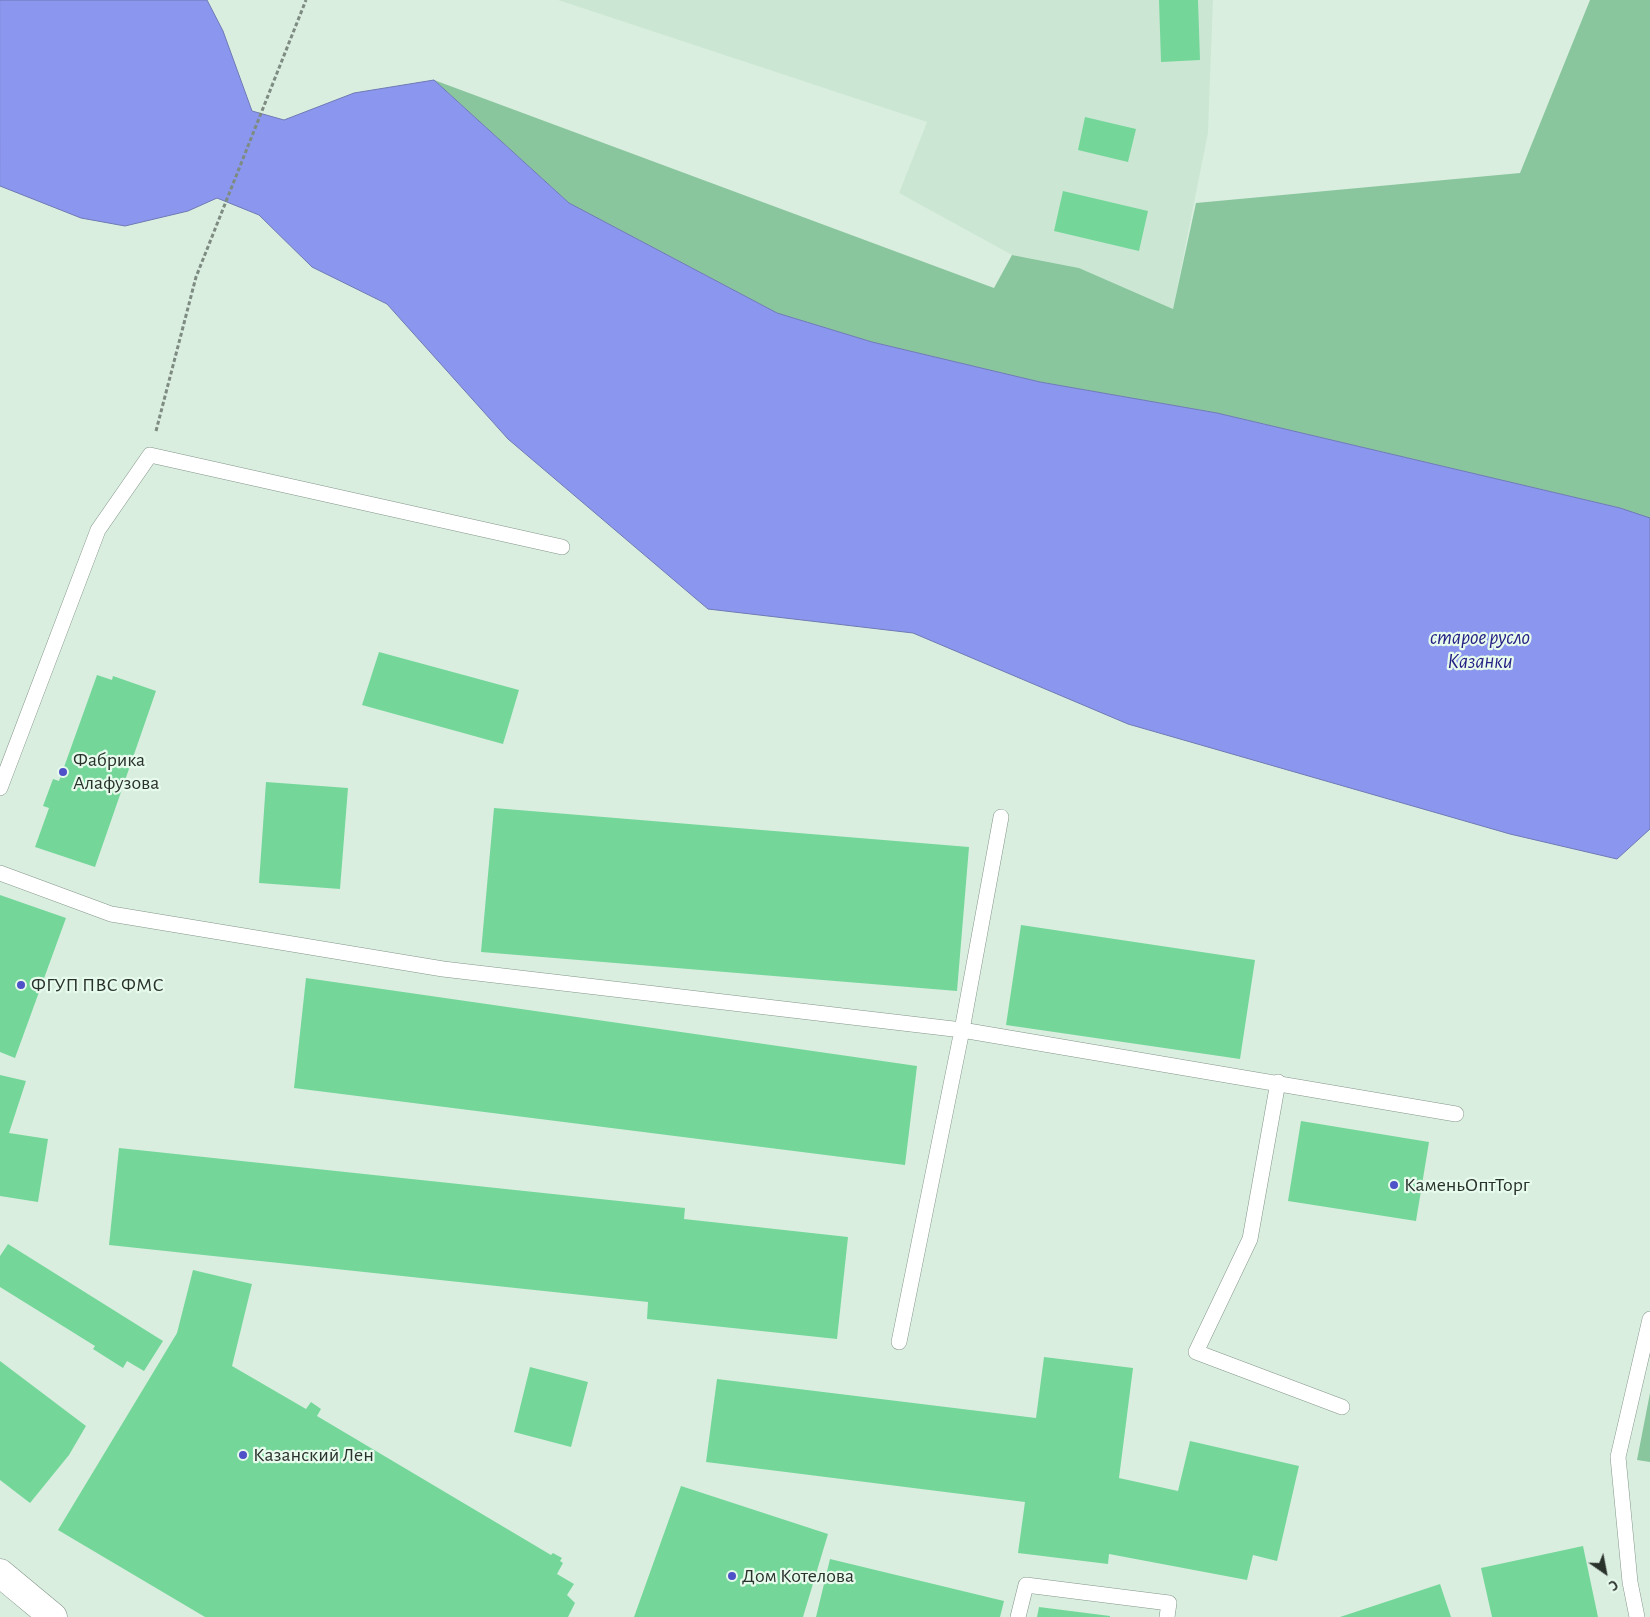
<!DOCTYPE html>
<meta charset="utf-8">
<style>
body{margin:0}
#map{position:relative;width:1650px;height:1617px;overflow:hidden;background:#daeee0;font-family:"Alegreya Sans",sans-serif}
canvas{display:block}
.north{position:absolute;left:1580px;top:1547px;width:50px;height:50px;-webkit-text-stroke:4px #e7fbed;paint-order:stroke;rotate:147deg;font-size:14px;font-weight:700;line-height:20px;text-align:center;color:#2a322c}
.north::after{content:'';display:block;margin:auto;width:18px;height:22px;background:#2a322c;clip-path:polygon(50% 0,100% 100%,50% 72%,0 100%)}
</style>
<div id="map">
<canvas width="1650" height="1617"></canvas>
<div class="north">С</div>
</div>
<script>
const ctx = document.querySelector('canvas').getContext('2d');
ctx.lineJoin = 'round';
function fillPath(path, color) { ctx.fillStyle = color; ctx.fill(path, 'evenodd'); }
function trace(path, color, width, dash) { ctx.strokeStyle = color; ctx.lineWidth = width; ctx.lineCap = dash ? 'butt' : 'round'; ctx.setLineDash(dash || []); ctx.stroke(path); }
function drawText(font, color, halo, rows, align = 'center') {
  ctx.font = font + ' "Alegreya Sans",sans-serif'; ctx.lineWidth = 4.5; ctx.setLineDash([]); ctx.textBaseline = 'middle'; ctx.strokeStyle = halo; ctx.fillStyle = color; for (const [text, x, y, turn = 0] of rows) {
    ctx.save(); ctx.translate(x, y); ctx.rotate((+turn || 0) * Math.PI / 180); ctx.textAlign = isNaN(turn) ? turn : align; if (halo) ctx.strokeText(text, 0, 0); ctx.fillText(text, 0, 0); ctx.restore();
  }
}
fillPath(new Path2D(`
 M558,0H1213L1208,133L1173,309L1079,268L1012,255L899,193L927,122Z`), '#cbe7d3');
fillPath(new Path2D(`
 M1590,0H1650V518L1620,508L1217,413L1040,382L872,342L777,313L569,203L434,80L994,288L1012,255L1079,268L1173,309L1196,203L1520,173Z
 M1650,1393V1462L1637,1460Z`), '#89c69d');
const water = new Path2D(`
 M0,0H207L223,31L252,111L284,120L354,93L434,80L569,203L777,313L872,342L1040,382L1217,413L1620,508L1650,518V829L1617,859L1510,834L1128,724L913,633L708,609L508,439L387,304L312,267L259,215L217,198L188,211L125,226L81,218L0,186Z`);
fillPath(water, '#8b97ef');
trace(water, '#6e79b4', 1);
fillPath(new Path2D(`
 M1159,0H1198L1200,60L1161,62Z
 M1085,117L1136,129L1128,162L1078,150Z
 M1063,191L1148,211L1139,251L1054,231Z
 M379,652L519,690L503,744L362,705Z
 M97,675L112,680L113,676L156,691L95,867L35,847L49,808L43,806L53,779L59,781Z
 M266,782L348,788L340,889L259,883Z
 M494,808L969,847L957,991L481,952Z
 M0,895L66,918L15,1058L0,1052Z
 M1021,925L1255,960L1240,1059L1006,1025Z
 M306,978L917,1066L905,1165L294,1088Z
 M0,1075L26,1081L9,1133L48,1139L38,1202L0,1196Z
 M1301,1121L1429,1142L1416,1221L1288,1201Z
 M119,1148L685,1208L684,1219L848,1237L837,1339L647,1319L648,1302L109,1245Z
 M8,1244L163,1341L144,1371L127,1361L123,1368L93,1349L95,1346L0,1287V1256Z
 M193,1270L252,1284L232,1366L306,1409L311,1402L321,1409L317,1416L551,1555L553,1553L562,1558L560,1561L563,1563L557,1574L574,1584L567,1595L575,1603L568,1617H205L58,1530L177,1333Z
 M1044,1357L1133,1368L1119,1478L1178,1491L1190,1441L1299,1466L1277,1561L1253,1555L1247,1580L1109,1554L1108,1564L1018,1553L1025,1502L706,1462L717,1379L1036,1418Z
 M0,1361L86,1426L69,1455L30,1503L0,1480Z
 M530,1367L588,1382L571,1447L514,1432Z
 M681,1486L828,1534L803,1617H634Z
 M1583,1546L1598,1617H1492L1481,1568Z
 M830,1559L1004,1601L1000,1617H816Z
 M1440,1584L1451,1617H1340Z
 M1039,1607L1110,1616V1617H1037Z`), '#74d799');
const service = new Path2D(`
 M0,788L98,530L150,455L562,547
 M0,873L111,914L443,969L962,1030L1456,1114
 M1278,1082L1250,1239L1196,1352L1342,1407
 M899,1342L962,1030L1001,817
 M1018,1617L1026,1585L1169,1603L1167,1617
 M1637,1617L1630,1582L1618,1457L1650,1319`);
const tertiary = new Path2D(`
 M0,1573L53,1617`);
trace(service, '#839689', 16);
trace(tertiary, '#839689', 29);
trace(new Path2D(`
 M156,431L196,277L306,0`), '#7d8b81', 3, [4, 2.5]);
trace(service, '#fff', 15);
trace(tertiary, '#fff', 28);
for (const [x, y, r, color] of [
 [63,772,5,"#4e51c7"],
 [21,985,5,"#4e51c7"],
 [1394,1185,5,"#4e51c7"],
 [243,1455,5,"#4e51c7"],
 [732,1576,5,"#4e51c7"]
]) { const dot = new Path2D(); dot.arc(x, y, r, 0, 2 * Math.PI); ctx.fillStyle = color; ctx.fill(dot); trace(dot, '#e7fbed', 2); }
drawText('20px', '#2a322c', '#e7fbed', [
 ["Фабрика",73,760],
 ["Алафузова",73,783],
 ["ФГУП ПВС ФМС",31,985],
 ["КаменьОптТорг",1404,1185],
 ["Казанский Лен",253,1455],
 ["Дом Котелова",742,1576]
], 'left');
drawText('italic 21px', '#282185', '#e7fbed', [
 ["старое русло",1480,638],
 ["Казанки",1480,662]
]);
</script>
